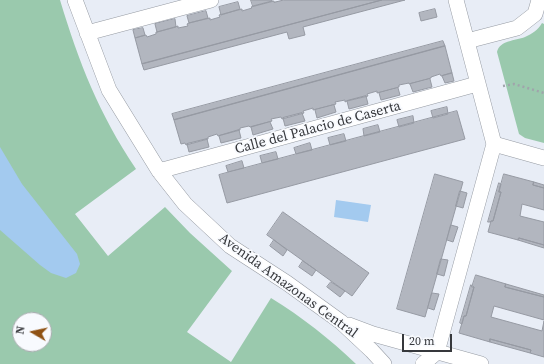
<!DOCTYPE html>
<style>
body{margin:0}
#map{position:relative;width:544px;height:364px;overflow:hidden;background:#e8edf6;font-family:"Source Serif 4",serif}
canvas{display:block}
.north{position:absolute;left:12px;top:312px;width:40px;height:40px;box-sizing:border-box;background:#f8fafe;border:1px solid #aaacb0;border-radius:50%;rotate:279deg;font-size:11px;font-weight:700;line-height:16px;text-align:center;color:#36383c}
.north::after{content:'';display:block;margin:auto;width:14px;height:18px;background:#8f5214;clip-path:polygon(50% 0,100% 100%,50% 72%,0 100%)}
.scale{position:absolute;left:402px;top:334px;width:50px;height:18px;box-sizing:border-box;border:2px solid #36383c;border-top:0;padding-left:5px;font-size:12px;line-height:14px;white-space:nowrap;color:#36383c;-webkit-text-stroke:3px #f8fafe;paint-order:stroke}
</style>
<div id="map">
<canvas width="544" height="364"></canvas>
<div class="north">N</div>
<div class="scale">20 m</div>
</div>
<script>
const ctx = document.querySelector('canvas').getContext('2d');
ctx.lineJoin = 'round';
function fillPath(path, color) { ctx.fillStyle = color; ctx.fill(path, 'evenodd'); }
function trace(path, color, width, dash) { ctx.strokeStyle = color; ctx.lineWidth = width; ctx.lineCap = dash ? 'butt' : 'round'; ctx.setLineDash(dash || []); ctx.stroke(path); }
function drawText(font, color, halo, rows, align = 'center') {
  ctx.font = font + ' "Source Serif 4",serif'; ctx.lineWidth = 3.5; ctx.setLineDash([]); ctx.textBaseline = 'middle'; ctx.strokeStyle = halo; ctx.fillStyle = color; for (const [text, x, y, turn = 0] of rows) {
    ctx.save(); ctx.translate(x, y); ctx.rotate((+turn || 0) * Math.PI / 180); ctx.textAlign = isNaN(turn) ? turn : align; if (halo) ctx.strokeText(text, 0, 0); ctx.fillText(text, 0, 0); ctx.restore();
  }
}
fillPath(new Path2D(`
 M0,0H60C79,63 99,114 136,169L75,214L108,256L165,207L190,233L232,271L187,332L231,362L271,298C302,317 330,339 356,364H0ZM20,320H44V344H20Z
 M542,23L544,24V143L525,138L519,134L497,52C500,40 515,41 525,37C532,34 538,30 542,23Z`), '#9ac9ad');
fillPath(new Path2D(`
 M0,147L22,184L77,254L80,264L76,273L66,278L51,273L40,265L0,230Z
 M336,200L371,205L368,222L334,217Z`), '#a3caef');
const building = new Path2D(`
 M251,0H272V1L253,6Z
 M284,0H382L142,64L135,38L146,35L147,37L156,34V32H157L178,26V28L188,26L187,24L189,23L210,18V20L220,17L219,15L242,9V11L252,8L251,7L274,1V2Z
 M382,0H405L303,27L305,35L289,39L287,32L144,70L142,64Z
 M238,2L240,9L221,15L219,7Z
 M435,9L437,17L421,21L419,13Z
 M206,11L208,18L189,23L187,16Z
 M175,19L176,27L157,32L155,24Z
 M143,28L145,35L135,38L133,30Z
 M443,41L445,46L174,120L172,114Z
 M445,46L452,73L441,76L440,74L431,77V78L409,84V83L399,85V87L377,93V91L367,94L368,96L347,101L345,102V100L335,102L336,104L313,110V108L303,111L304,113L282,119L281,117L271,119L272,121L251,127H250L249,126L240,128V130L218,136L217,134L208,137V139L186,145L185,143L181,144L174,120Z
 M452,73L454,81L445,83L442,76Z
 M430,79L432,87L413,92L410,84Z
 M398,88L400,95L381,100L379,93Z
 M366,96L368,104L349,109L347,101Z
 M334,105L336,112L317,118L315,110Z
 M447,107L448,114L433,118L431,111Z
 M457,111L465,139L227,203L219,175Z
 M302,113L305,121L285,126L283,118Z
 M413,116L414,123L399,127L397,120Z
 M270,122L273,129L253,135L251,127Z
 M378,125L380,132L364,136L363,129Z
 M239,130L241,138L221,143L219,136Z
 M344,134L346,141L330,145L328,138Z
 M207,139L209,147L189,152L187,144Z
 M310,143L312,150L296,154L294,148Z
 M276,152L278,159L262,163L260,156Z
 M242,161L244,168L228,172L226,166Z
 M435,174L463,182L425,317L397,309Z
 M504,174L534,182L533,185L544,188V210L522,204L520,216L544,222V245L519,238L518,240L488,232L491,221H493L501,192H499Z
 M534,182L544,185V188L533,185Z
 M499,183L501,184L499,192H501L493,221H491L490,222H488Z
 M460,191L467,193L463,208L456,206Z
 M283,212L369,273L352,296L267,235Z
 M451,225L458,227L453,242L447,240Z
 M519,238L544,245V248L518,240Z
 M274,240L287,250L283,256L270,246Z
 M441,259L448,260L444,276L437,274Z
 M303,261L316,270L312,276L299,267Z
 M476,275L506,284L505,287L544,297V320L494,306L491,317L542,331L544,321V357L530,353L531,350L490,339V342L459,333L464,316H466L474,287H472Z
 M331,282L345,291L340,297L327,287Z
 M506,284L544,295V297L505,287Z
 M471,285L474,287L466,316H464L462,324L460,323Z
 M432,293L439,294L434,310L428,308Z
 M490,339L531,350L530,353L490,342Z`);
fillPath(building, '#b2b6bf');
trace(building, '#969aa3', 1);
const minor = new Path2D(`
 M75,0L109,90L159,171L185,204L230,246L287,283L341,322L372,351L384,364
 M87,33L211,0
 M467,41L517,28L535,14L539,0
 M494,144L544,158
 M159,171L477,84
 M349,325L373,334L481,364
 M423,364L437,352L494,144L456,0`);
trace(minor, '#969ba3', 16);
trace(new Path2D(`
 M503,86L514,84L544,93`), '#a0a4ab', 2.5, [2, 3]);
trace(minor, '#fff', 15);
drawText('14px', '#36383c', '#f8fafe', [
 ["Calle del Palacio de Caserta",318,128,-15],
 ["Avenida Amazonas Central",288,286,36]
]);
</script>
